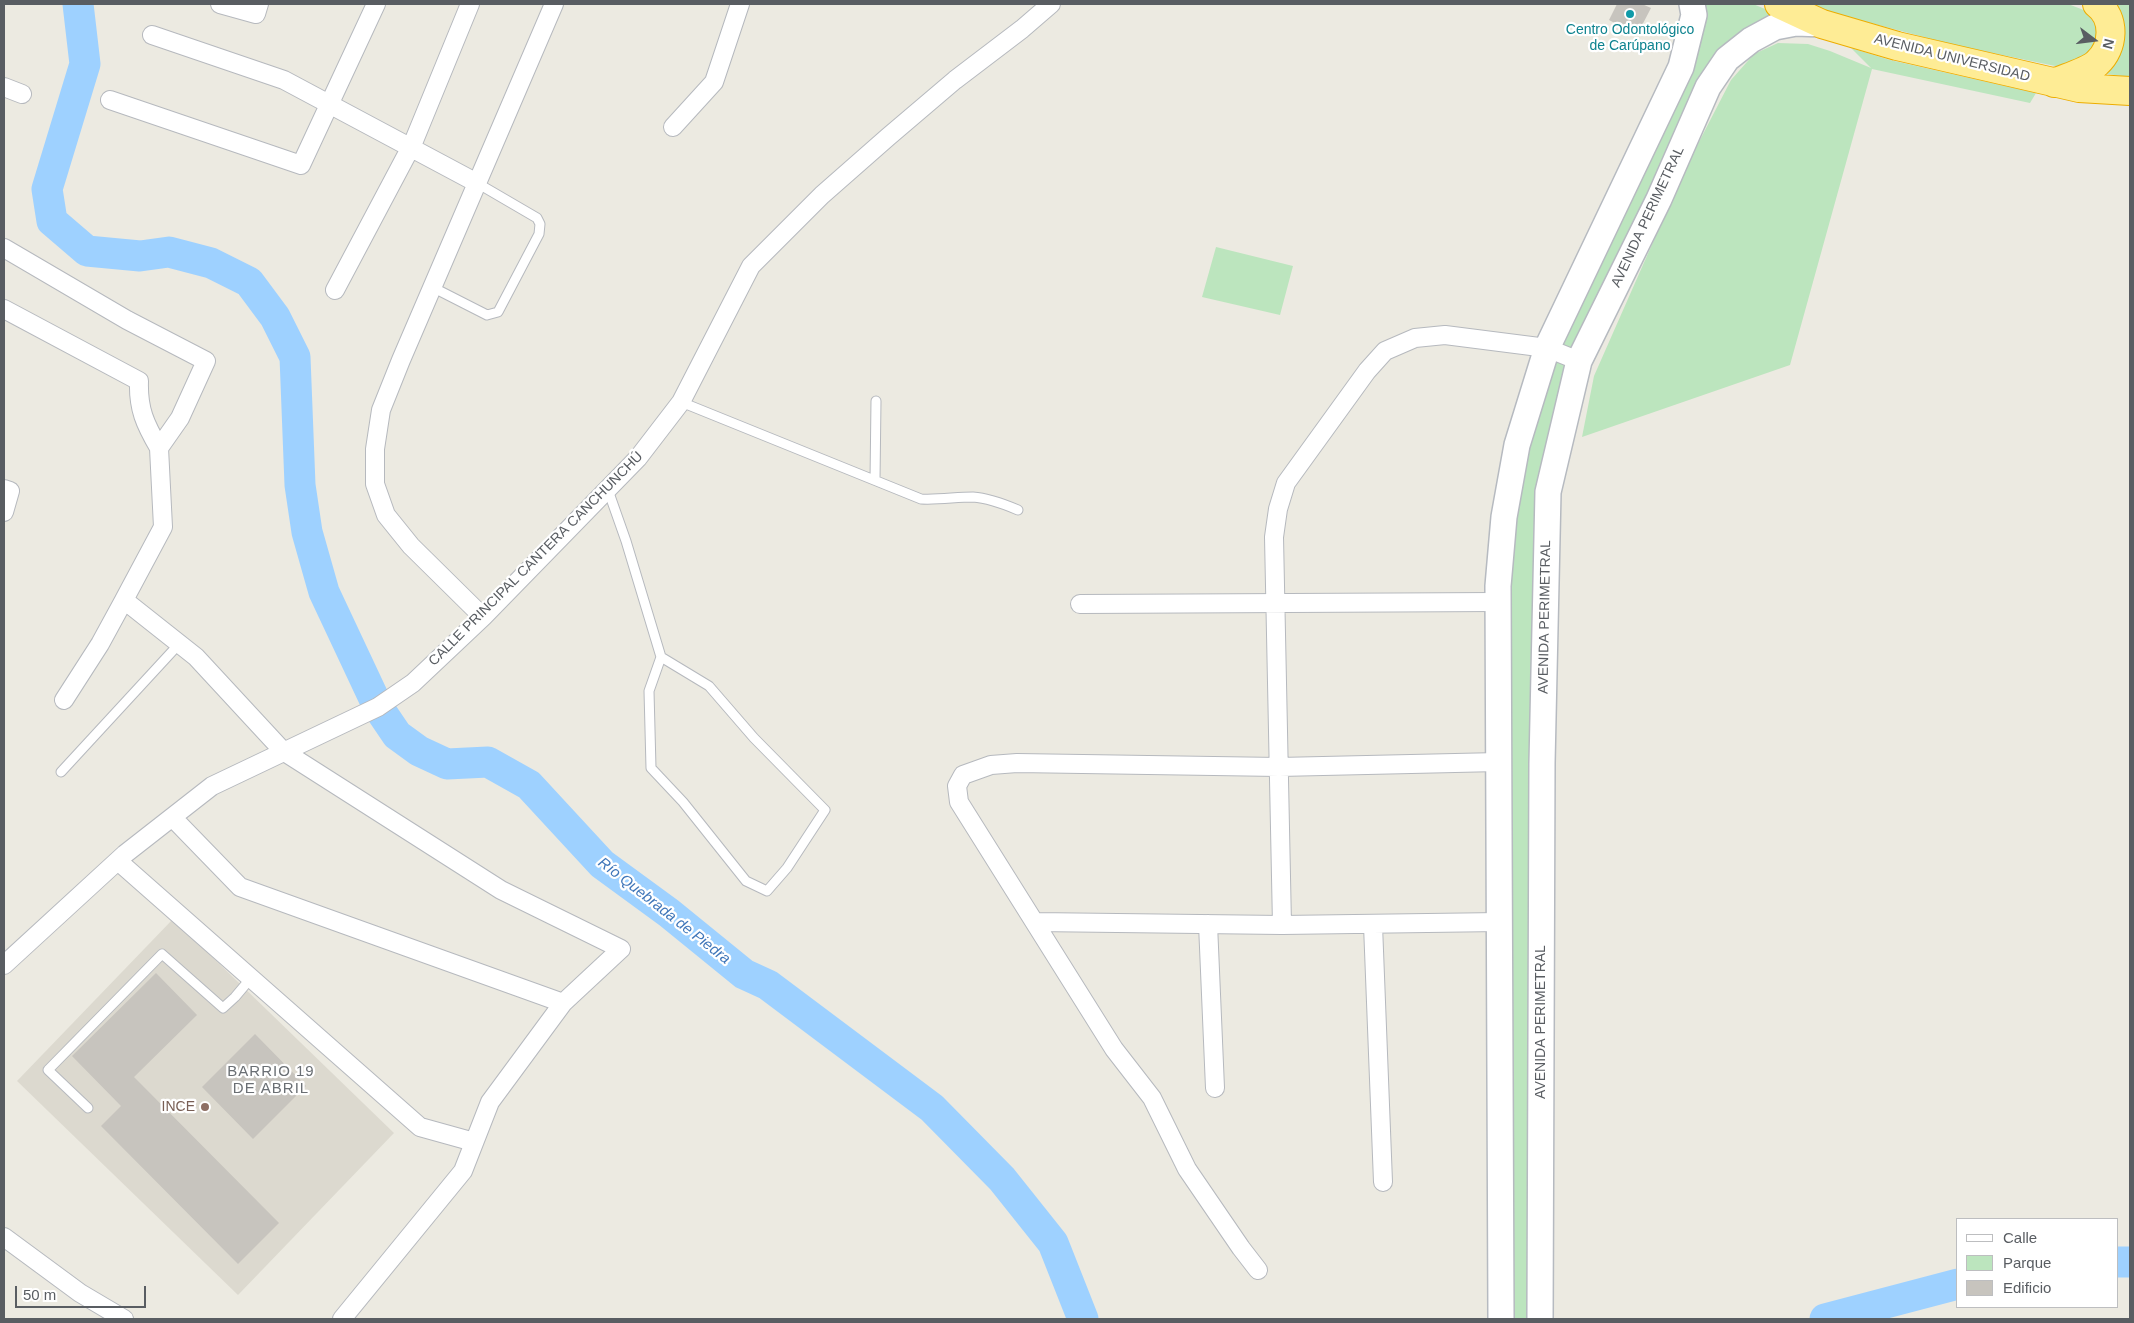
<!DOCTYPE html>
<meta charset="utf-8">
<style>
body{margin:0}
#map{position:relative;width:2134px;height:1323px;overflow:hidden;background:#eceae1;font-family:Helvetica,sans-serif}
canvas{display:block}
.frame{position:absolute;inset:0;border:5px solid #595d62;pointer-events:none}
.legend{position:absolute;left:1956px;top:1218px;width:162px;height:90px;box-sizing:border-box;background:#fff;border:1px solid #bdbec0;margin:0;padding:6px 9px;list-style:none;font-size:15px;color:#595d62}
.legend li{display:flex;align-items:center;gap:10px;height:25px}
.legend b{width:25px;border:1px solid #bdbec0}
.north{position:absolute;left:2069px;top:15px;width:50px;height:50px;-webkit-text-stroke:4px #fff;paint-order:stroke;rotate:105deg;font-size:14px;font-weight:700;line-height:20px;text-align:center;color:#595d62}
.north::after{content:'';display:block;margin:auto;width:18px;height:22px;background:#595d62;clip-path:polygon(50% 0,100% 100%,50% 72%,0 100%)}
.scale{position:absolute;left:15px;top:1286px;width:131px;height:22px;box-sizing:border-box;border:2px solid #595d62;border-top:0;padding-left:6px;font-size:15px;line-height:18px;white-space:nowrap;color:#595d62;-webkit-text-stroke:4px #fff;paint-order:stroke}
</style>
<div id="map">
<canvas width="2134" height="1323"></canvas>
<div class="frame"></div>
<ul class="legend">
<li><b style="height:6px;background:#fff"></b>Calle</li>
<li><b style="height:14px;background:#bce5be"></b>Parque</li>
<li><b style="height:14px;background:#c7c4be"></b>Edificio</li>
</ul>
<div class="north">N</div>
<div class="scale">50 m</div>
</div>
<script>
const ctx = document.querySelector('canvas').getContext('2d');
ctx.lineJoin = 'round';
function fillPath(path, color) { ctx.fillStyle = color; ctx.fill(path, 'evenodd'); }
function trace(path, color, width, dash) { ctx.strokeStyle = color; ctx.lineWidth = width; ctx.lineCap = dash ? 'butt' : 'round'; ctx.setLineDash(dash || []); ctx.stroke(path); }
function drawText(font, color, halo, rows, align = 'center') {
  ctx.font = font + ' Helvetica,sans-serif'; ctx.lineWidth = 4.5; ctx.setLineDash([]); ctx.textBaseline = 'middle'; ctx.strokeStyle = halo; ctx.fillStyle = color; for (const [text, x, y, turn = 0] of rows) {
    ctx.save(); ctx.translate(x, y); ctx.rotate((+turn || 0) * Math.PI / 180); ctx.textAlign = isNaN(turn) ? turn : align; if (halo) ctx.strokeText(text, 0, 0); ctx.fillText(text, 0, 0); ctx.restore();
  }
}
fillPath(new Path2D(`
 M173,919L394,1133L238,1295L17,1081Z`), '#dcd9cf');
fillPath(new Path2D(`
 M1692,4H1753L1787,18L1729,45L1579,361L1548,491L1540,1319H1501L1498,586L1517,445L1681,67Z
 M1811,4H2068L2089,12L2100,25L2098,47L2085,65L2060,67L1954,45L1829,12Z
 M2105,4H2130V77L2091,72Z
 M1778,43L1808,44L1830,51L1871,68L1851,48L1890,60L2036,93L2030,103L1872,69L1790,365L1582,437L1594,376L1687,165L1731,80L1754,54Z
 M1216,247L1293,266L1280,315L1202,297Z`), '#bce5be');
trace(new Path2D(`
 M78,4L85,64L47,189L52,221L87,251L140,256L169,252L211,263L249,282L275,317L295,357L300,485L307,532L324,592L378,707L397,735L419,751L447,764L488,762L529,785L602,864L669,913L744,974L768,985L932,1108L1002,1179L1053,1243L1083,1319
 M2118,1262H2130
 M1825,1319L1958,1284`), '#9ed1ff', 31);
fillPath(new Path2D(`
 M1617,4H1642L1651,8L1637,35L1609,20Z
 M156,973L197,1015L134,1077L279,1223L238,1264L101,1126L121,1106L72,1056Z
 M255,1034L306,1086L253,1139L202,1087Z`), '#c7c4be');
const service = new Path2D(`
 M432,287L487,315L498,312L539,234L540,224L537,218L477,183
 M681,402L921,499C939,500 956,497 973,497C989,498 1004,504 1018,510
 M875,480L876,401
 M608,490L626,541L661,657
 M661,657L709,686L754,738L825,810L787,868L767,891L746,881L683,802L651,768L649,691Z
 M61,772L179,644
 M88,1108L48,1070L162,954L223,1008L235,997L251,978`);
const minor = new Path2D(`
 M220,4L256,14L259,4
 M152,35L284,80L477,183
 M4,87L22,94
 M110,100L301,165L376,4
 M673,127L714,82L740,4
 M4,248L127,320L206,361L180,418L159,448L163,527L124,600L196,657L283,751L501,890L621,949L563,1003L490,1102L463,1171L342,1319
 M335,290L413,143L470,4
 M4,309L139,381C138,409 145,424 159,448
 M4,489L10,491L4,512
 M1080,604L1498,602
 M483,617L411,546L386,515L375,484V449L381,410L401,360L554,4
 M64,700L100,644L124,600
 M173,818L240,887L563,1003
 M118,861L420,1127L474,1142
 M1035,922L1282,925L1500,922
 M1208,924L1215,1088
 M1282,925L1274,537L1278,509L1286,483L1367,371L1385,351L1415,338L1445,335L1547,348L1579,361
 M1373,925L1383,1182
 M4,965L125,854L212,786L378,707L413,683L483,617L638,458L681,402L751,266L822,195L888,137L955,80L1022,29L1051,4
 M4,1237L80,1293L124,1319
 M1258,1270L1241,1248L1187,1169L1152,1098L1114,1049L959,802L957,786L963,775L991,765L1017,763L1279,767L1499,762`);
const secondary = new Path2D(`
 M1501,1319L1498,586L1504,517L1517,445L1547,348L1681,67L1694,15L1692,4
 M1540,1319L1542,763L1548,492L1579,361L1659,199L1708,87L1727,59L1751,40L1775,27L1796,23L1822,24`);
const trunk = new Path2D(`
 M1779,4L1822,24L1897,46L2079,88L2130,91
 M2054,83C2065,78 2089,71 2097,63C2114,48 2116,18 2097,4`);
trace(service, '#b6b9be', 11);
trace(minor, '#b6b9be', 20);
trace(secondary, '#b6bac0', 28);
trace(trunk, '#edad00', 30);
trace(service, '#fff', 9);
trace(minor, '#fff', 18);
trace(secondary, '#fff', 25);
trace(trunk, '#feec95', 28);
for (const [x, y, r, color] of [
 [1630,14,5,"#0f9aa8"],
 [205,1107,5,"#8d6e63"]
]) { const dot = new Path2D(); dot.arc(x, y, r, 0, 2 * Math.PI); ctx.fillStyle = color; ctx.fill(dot); trace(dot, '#fff', 2); }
drawText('14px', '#0d838f', '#fff', [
 ["Centro Odontológico",1630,30],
 ["de Carúpano",1630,46]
]);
drawText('14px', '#595d62', '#fff', [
 ["AVENIDA UNIVERSIDAD",1952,58,14],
 ["AVENIDA PERIMETRAL",1648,217,-65],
 ["CALLE PRINCIPAL CANTERA CANCHUNCHÚ",536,559,-45],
 ["AVENIDA PERIMETRAL",1545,617,-89],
 ["AVENIDA PERIMETRAL",1541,1022,-90]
]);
drawText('14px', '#785e54', '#fff', [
 ["INCE",195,1107]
], 'right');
drawText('italic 15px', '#3f76b9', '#fff', [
 ["Río Quebrada de Piedra",664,911,38]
]);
ctx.letterSpacing = '1px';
drawText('15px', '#6a6f74', '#fff', [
 ["BARRIO 19",271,1072],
 ["DE ABRIL",271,1089]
]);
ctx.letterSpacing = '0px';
</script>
